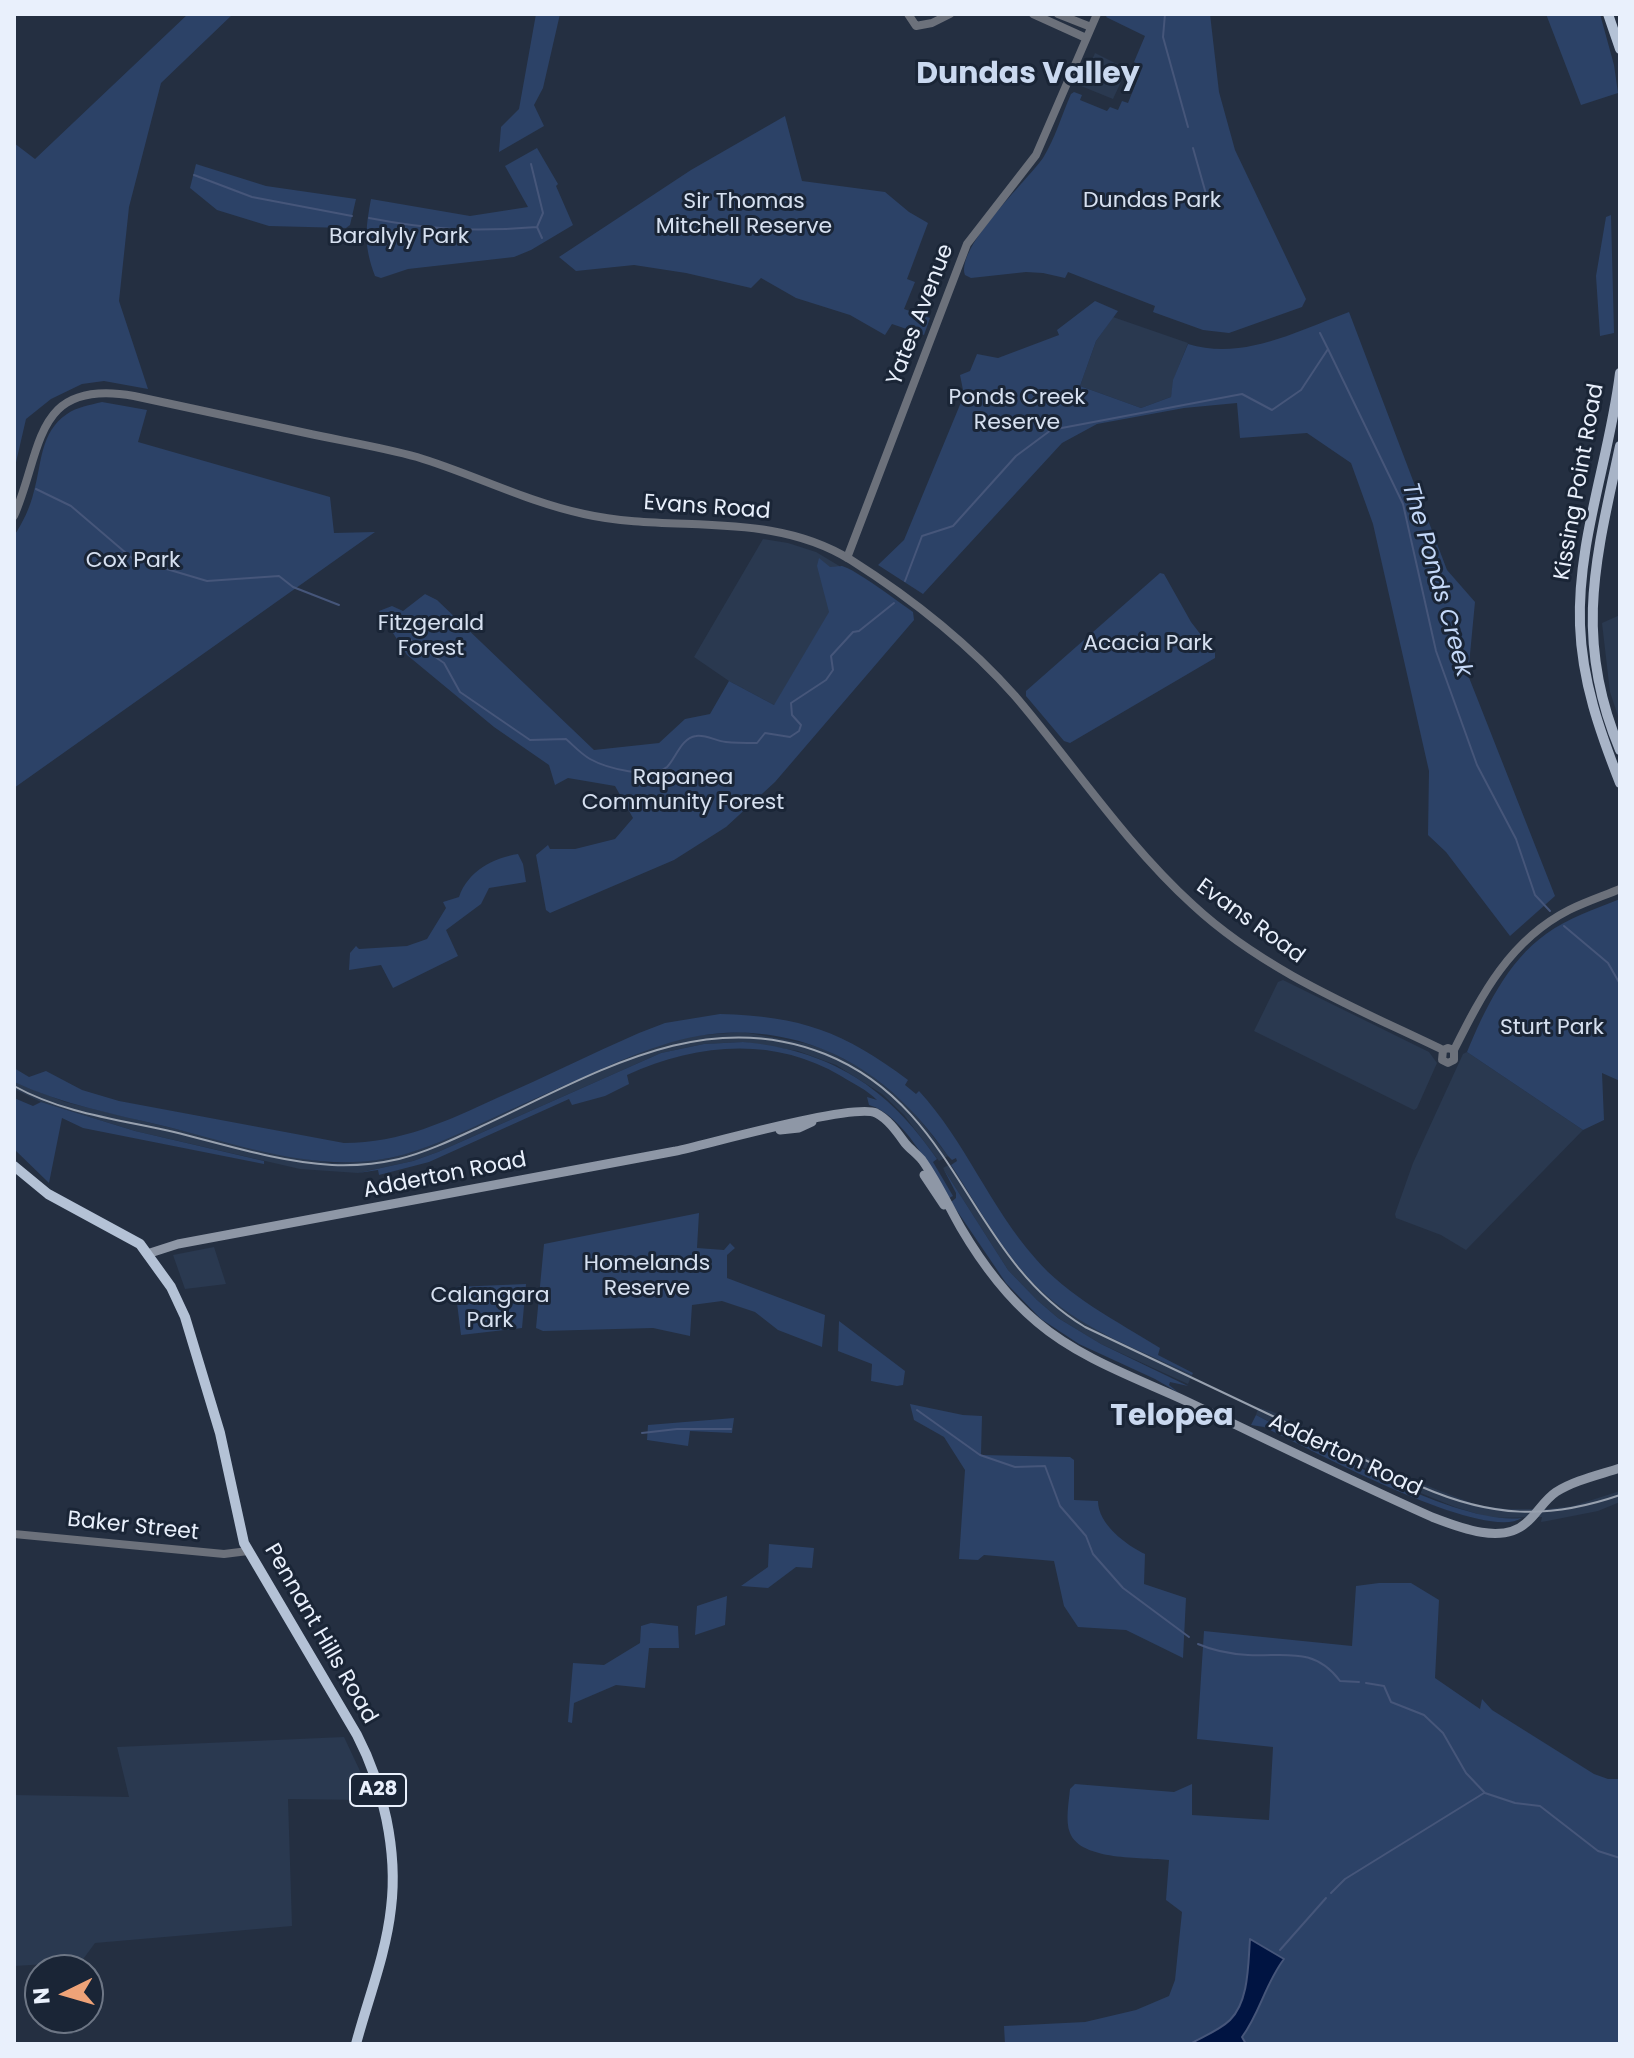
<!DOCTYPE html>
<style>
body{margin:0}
#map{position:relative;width:1634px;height:2058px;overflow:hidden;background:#242f41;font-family:Poppins,sans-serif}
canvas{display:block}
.frame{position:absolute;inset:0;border:16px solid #e9f0fc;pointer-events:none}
.north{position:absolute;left:24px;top:1954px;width:80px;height:80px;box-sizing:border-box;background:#1a2536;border:2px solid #6d7685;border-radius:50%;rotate:265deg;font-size:22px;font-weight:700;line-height:32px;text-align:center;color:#e9f0fc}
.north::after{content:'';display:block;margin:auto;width:28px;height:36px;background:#efa378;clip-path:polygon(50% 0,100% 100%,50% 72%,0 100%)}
</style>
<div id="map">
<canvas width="1634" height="2058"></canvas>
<div class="frame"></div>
<div class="north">N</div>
</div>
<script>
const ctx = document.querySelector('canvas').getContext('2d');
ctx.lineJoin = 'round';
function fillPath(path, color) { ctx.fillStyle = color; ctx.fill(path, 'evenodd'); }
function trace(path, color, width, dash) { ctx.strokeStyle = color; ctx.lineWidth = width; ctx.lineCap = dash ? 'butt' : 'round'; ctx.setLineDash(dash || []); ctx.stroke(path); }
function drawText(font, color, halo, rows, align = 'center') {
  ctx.font = font + ' Poppins,sans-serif'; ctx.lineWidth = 6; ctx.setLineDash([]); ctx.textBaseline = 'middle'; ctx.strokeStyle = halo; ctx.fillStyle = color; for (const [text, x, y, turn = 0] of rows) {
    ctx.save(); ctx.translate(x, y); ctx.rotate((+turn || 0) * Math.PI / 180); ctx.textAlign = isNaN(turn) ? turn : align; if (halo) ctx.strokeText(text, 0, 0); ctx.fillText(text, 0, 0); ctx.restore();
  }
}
fillPath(new Path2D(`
 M1095,53L1127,69L1113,99L1081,86Z
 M1113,317L1188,343L1175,376L1171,397L1141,408L1080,386L1096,341Z
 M763,539L788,543L816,552L886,594L774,705L729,681L694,657Z
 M1620,615V722L1610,692L1602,623Z
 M1283,980L1429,1052L1437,1063L1417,1108L1414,1110L1254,1031L1278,982Z
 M743,1032L804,1043L824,1049L865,1070L909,1106L948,1156L939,1161L904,1115L882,1094L836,1065L798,1051L743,1042L704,1044L661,1053L438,1152L413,1161L358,1173L300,1169L135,1131L41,1102L14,1089V1082L65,1102L283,1155L331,1163L356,1162L391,1158L432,1145L648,1048L689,1036Z
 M1467,1052L1583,1130L1466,1250L1441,1235L1396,1218L1395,1214L1413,1163L1463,1054Z
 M950,1164L1009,1255L1044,1293L1082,1321L1192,1375L1188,1384L1101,1344L1058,1318L1037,1300L1008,1270L943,1168Z
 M214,1247L226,1284L185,1289L173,1255Z
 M1258,1408L1271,1411L1417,1482L1477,1505L1506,1509H1547L1573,1506L1620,1491V1502L1598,1511L1547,1521L1541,1522L1542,1517L1491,1518L1455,1507L1391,1481L1256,1415Z
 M344,1737L360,1771L369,1800L288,1799L292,1926L95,1943L81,1962L14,1966V1795L129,1797L117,1747Z`), '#2a3950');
fillPath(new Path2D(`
 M188,14H233L161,83L129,207L119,301L148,389L104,381L82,384L51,399L26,419L14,471V143L35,159Z
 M536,14H560L543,88L534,105L544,126L499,152L501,127L519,109Z
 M1108,14H1210L1219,92L1235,150L1306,299L1302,307L1229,333L1203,330L1153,312L1155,306L1068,272L1065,278L1043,273L1026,272L971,278L965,275C956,247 1026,182 1043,158C1055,139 1062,114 1071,94L1074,92L1082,95L1080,100L1107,111L1110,107L1118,110L1122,101L1128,103L1140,73L1136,70L1138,64L1134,62L1145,36L1106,17Z
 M1546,14H1600L1614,65L1618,93L1581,105Z
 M785,116L802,181L885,192L909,212L928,223L907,279L915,282L904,309L930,318L924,335L892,324L885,335L850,315L796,298L761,278L751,288L686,273L634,265L576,271L559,257L691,170Z
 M537,148L558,184L556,186L573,225L531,250L514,257L408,269L381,278L375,276C364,246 365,231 371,199L470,216L528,207L505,166Z
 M196,164L266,186L356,199L350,225L346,228L269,226L217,210L190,188Z
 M1611,215L1614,333L1600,336L1596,276L1606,217Z
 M1095,301L1118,311L1096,341L1080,386L1141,408L1171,397L1173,380L1188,344C1243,361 1297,331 1349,312L1447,570L1475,602L1468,675L1555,896L1510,936L1446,852L1428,835L1429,771L1373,524L1351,463L1307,433L1240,438L1237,403L1184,408L1097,424L1062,443L923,594L878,565L904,540L964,395L960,375L970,371L977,354L998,358L1059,335L1057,330Z
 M102,402L147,410L138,442L330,497L334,533L375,532L14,788V536C23,522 30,508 34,491C42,463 40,432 67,414C77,407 90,405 102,402Z
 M819,558L830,567C831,567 841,566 842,566C855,569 900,603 913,612L914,620L775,782L726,827L674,860L550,913L546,910L536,855L548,845L550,849H575L615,839L633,818L615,786L568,778L555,785L549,765L494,727L407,655L379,611L392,606L403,611L425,594L437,600L594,750L659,743L685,719L710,714L729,681L774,705L829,612L817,566Z
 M1160,573L1164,574L1191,622L1215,653V658L1070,743L1064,741L1026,696V691Z
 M518,854L523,864L526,882L489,888L481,904L446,930L458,956L393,988L381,965L349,970L350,953L356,946L359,949L407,946L427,939L446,908L443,902L459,897C468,871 493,858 518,854Z
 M1620,899V1081L1602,1073L1604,1120L1583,1130L1467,1052C1485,1009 1507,962 1546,934C1568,918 1595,909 1620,899Z
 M720,1014C801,1016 844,1032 908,1080L905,1085L916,1094L919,1091C965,1141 990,1207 1035,1258C1067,1296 1117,1321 1160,1348L1158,1355L1193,1373L1192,1375C1143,1351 1087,1332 1046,1295C1006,1260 980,1209 951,1165L957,1161L956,1158L952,1160L948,1156C911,1102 863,1059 799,1041C715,1019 659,1043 584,1077C549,1092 514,1108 480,1124C447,1139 414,1155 377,1160C306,1170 233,1143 164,1126C113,1114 62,1104 14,1082V1068L29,1077L46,1071L82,1090L119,1101L344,1143C401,1143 447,1121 497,1098C545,1077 591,1054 639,1033L665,1023Z
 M743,1042C830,1050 888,1087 937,1159L933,1162L953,1196L949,1198C930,1169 904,1115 869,1105L867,1097L877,1100C867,1090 854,1084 841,1076C774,1036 697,1043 627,1075L629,1084L605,1096L572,1105L569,1099L429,1162L379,1175L378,1170L358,1173L413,1161L438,1152L661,1053L704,1044Z
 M14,1098L33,1106L41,1102L135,1131L264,1161V1164L83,1128L62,1118L49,1183L14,1149Z
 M943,1168L1008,1270L1037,1300L1058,1318L1101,1344L1188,1386L1170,1382L1169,1385L1179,1393L1155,1379L1079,1344L1041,1319L1006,1283L951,1202L956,1198V1193Z
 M699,1213L697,1248L724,1250L730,1243L735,1248L727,1255V1278L825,1315L822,1347L778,1330L755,1312L722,1301L692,1305L690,1336L653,1328L543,1331L536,1328L544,1244Z
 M526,1284L522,1328L461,1335L455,1287Z
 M839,1321L905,1371L903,1385L897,1386L871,1381L872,1364L838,1351Z
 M910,1404L963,1415L982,1416L981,1455L1070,1457L1074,1460V1500L1098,1501C1098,1524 1126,1545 1145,1554L1144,1584L1186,1598L1183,1658L1126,1630L1078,1627L1064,1606L1054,1561L984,1555L978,1560L959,1559L965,1470L944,1437L914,1420Z
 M1256,1415C1320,1447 1459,1526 1522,1518C1483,1543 1308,1448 1264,1427L1251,1425Z
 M734,1418L732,1433L690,1431L688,1446L647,1440L648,1425Z
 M769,1544L814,1548L812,1568L796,1567L768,1588L741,1586L768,1567Z
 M1379,1583H1411L1439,1600L1435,1678L1480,1709L1482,1699L1492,1710L1594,1774L1608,1779H1620V2044H1005L1004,2026L1085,2022L1136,2010L1169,1996L1175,1980L1182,1912L1166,1900L1169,1860C1142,1857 1081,1861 1070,1833C1065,1821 1069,1801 1070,1789L1075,1784L1174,1792L1192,1784V1815L1269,1820L1273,1747L1197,1739L1204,1631L1352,1646L1356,1586Z
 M727,1596L725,1625L695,1635L697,1606Z
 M651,1623L678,1626L679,1648H649L645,1688L616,1685L574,1703L572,1723L568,1722L573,1663L604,1665L640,1643L641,1626Z`), '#2c4267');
const water = new Path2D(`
 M1250,1939L1284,1959C1265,1984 1260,2013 1242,2037L1246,2044H1190C1202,2037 1220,2030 1230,2020C1249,2001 1248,1965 1250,1939Z`);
fillPath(water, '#001442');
trace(water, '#46567a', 2);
trace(new Path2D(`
 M1165,14L1163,37L1188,127
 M1193,148L1208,201
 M531,164L543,213L537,227
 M194,175L252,197L352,216
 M369,218C431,230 473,232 537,227L542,238
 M1320,333L1328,349
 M36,489L71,506L133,559L207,581L279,576L293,587L339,605
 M905,581L922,536L953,526L1016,456L1051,430L1242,394L1272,410L1301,390L1328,349L1403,504L1436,651L1477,765L1516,839L1535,895L1550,911
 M409,639L444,663L460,692L530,740L566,739C573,745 581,754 590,759C606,768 651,780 667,767C676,758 681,738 696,736C705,734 716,741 726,742C736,743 747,743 757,743L765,733L790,737L799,731L801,725L792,715L791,703L826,680L833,670L831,656L853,632L859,631L894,603
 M1564,926L1608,963L1620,984
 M917,1410L980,1455L1015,1467L1045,1466L1060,1506L1086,1536L1093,1554L1123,1588L1189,1637
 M642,1433L677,1429H731
 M1198,1644C1214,1651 1231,1654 1248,1655C1284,1657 1314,1646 1340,1681L1359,1682
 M1366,1683L1384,1686L1391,1702L1424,1715L1443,1733L1466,1773L1485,1793L1515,1803L1540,1806L1598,1851L1620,1858
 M1331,1893L1345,1879L1484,1793
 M1280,1950L1326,1898`), '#46567a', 2);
trace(new Path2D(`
 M908,14L916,26L932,23L950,14
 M1033,14L1086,38
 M1058,14L1091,27
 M14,516C43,449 33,378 134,396C191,408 248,421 306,433C343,441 381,447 417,457C473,474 527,502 584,514C673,534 769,509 851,560C911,598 968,643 1015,696C1074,765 1125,843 1193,905C1264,971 1356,1008 1443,1050L1448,1048L1454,1050
 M847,558L967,244L1036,155L1097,14
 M1443,1050L1442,1060L1448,1063L1454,1060V1050C1482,994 1510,940 1569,910C1585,902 1603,896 1620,889
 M14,1534L224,1554L248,1551`), '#6c717b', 8);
trace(new Path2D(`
 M780,1130L799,1128L812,1122
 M924,1175L944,1205
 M147,1254L178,1244L676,1151C709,1144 853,1103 876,1113C888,1119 897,1132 905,1143C910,1149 917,1154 922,1160C937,1181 948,1205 961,1228C981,1262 1006,1296 1037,1322C1079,1358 1136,1378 1186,1401C1268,1440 1349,1480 1432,1517C1458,1527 1502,1545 1526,1523C1537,1514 1544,1500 1556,1492C1575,1480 1599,1475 1620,1468`), '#8e97a6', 9);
trace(new Path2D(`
 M1620,373C1610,457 1577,540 1580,625C1582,682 1600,732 1620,783
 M1620,446C1596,558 1573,638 1620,750`), '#a8b4c7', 10);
trace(new Path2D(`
 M1608,14L1620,49
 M14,1166L48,1194L140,1244L171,1287L185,1317L220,1433L244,1543L357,1735C383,1785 398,1851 391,1908C386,1954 368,1999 356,2044`), '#b4c2d6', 10);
trace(new Path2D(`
 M14,1086C62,1113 121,1120 174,1132C226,1145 279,1162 332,1165C354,1166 377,1164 399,1159C427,1152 454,1139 480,1127C590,1077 701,1004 825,1054C960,1108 967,1256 1085,1327L1422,1487C1491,1517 1548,1520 1620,1495`), '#98a1af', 2);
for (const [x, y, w] of [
 [378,1790,56]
]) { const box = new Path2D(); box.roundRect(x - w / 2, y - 16, w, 32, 6); ctx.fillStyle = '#1a2536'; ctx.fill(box); trace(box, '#e9f0fc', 2); }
drawText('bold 20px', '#e9f0fc', null, [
 ["A28",378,1790]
]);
drawText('22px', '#d6e0f0', '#1a2536', [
 ["Dundas Park",1152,201],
 ["Sir Thomas",744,202],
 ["Mitchell Reserve",744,227],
 ["Baralyly Park",399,237],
 ["Ponds Creek",1017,398],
 ["Reserve",1017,423],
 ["Cox Park",133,561],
 ["Fitzgerald",431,624],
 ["Forest",431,649],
 ["Acacia Park",1148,644],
 ["Rapanea",683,778],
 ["Community Forest",683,803],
 ["Sturt Park",1552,1028],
 ["Homelands",647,1264],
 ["Reserve",647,1289],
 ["Calangara",490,1296],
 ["Park",490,1321]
]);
drawText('22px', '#e9f0fc', '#1a2536', [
 ["Yates Avenue",921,315,-69],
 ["Kissing Point Road",1580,482,-80],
 ["Evans Road",707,508,4],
 ["Evans Road",1250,922,36],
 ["Adderton Road",445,1176,-11],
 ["Adderton Road",1345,1456,25],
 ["Baker Street",133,1527,6],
 ["Pennant Hills Road",320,1634,60]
]);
drawText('italic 24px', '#c4d8f8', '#1a2536', [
 ["The Ponds Creek",1436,580,74]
]);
drawText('bold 30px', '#cad9f0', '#1a2536', [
 ["Dundas Valley",1028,75],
 ["Telopea",1172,1417]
]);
</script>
